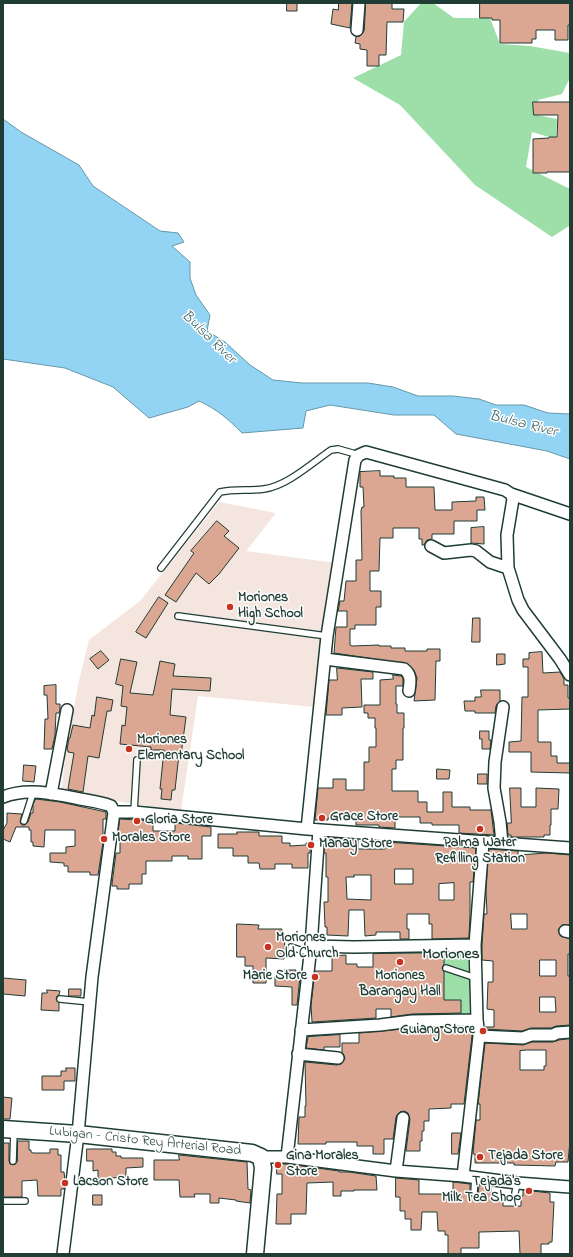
<!DOCTYPE html>
<style>
body{margin:0}
#map{position:relative;width:573px;height:1257px;overflow:hidden;background:#fff;font-family:"Indie Flower",sans-serif}
canvas{display:block}
.frame{position:absolute;inset:0;border:4px solid #1f3d34;pointer-events:none}
</style>
<div id="map">
<canvas width="573" height="1257"></canvas>
<div class="frame"></div>
</div>
<script>
const ctx = document.querySelector('canvas').getContext('2d');
ctx.lineJoin = 'round';
function fillPath(path, color) { ctx.fillStyle = color; ctx.fill(path, 'evenodd'); }
function trace(path, color, width, dash) { ctx.strokeStyle = color; ctx.lineWidth = width; ctx.lineCap = dash ? 'butt' : 'round'; ctx.setLineDash(dash || []); ctx.stroke(path); }
function drawText(font, color, halo, rows, align = 'center') {
  ctx.font = font + ' "Indie Flower",sans-serif'; ctx.lineWidth = 3; ctx.setLineDash([]); ctx.textBaseline = 'middle'; ctx.strokeStyle = halo; ctx.fillStyle = color; for (const [text, x, y, turn = 0] of rows) {
    ctx.save(); ctx.translate(x, y); ctx.rotate((+turn || 0) * Math.PI / 180); ctx.textAlign = isNaN(turn) ? turn : align; if (halo) ctx.strokeText(text, 0, 0); ctx.fillText(text, 0, 0); ctx.restore();
  }
}
fillPath(new Path2D(`
 M219,502L276,513L246,551L335,563L315,707L198,696L181,811L61,793L65,759L78,685L89,640L140,601Z`), '#f4e5de');
fillPath(new Path2D(`
 M421,3H433L454,18H490L500,44L530,46L570,53V78L562,94L538,100L537,115L557,119L556,139L532,132L526,167L570,189L569,226L552,237L475,185L400,105L353,78L401,55L404,22Z
 M409,949H468L470,1016L410,1017Z`), '#9edfa9');
const water = new Path2D(`
 M3,119L21,132L79,165L93,186L160,231L178,233L184,242L172,246L190,262V278L196,295L210,315L207,331L225,342L250,365L273,380L302,383H368L393,387L418,396H453L479,399L496,405H524L548,413L570,414V459L547,451L456,434L434,415H394L330,405L306,411L303,428L242,433C227,418 218,410 199,401L188,407L149,418L113,387L65,368L3,359Z`);
fillPath(water, '#93d4f4');
trace(water, '#6598a7', 1);
const building = new Path2D(`
 M287,3H297V11H287Z
 M339,3H352L350,28L331,24L333,9L338,10Z
 M366,3H392V9H404L403,22H387L386,55H379V66H367V50L360,49V44L355,43L356,37L360,36L364,31Z
 M480,3H570V25H568V40H555V30H536V39H532V43H500V20H492V18H480Z
 M533,102H570V172H547V173H533V139L549,138V137H557L558,115H534Z
 M380,471V476H394V478H406V487H434L435,510H452V502L476,501V497H484L485,510H477V521H454V534H432V539L427,540L424,545H422V539H419V528H393V538H380L379,571H370V591H381V607H376V625H355V629H350V645L352,646L379,645V646H391V648H405V651H427V649H440V661H436L435,700L414,701L417,678L414,670L408,664L334,653L336,627H347V611H338L340,601H344L346,581H356V560H362L361,511L362,507H364L363,487H360V472Z
 M217,521L229,531L224,536L239,548L219,574L209,584L196,573L176,602L165,595L194,553L191,551Z
 M484,527V544L471,543V528Z
 M159,597L168,603L146,638L136,632Z
 M473,618H480V642H472Z
 M101,651L109,660L98,669L90,659Z
 M542,652L543,673L560,672L564,679V685H568V698H570V709L538,710V742H551V756H557V763H570V773L531,772V752H509V742L521,741L522,697H528V667H523V659H529V653Z
 M497,654H505V664L497,665Z
 M121,659L137,662L130,693L153,695L160,661L175,664L173,676L211,678L210,691L172,689L170,715L186,717L181,755L179,754L175,790H172L171,800L161,799L162,789H160L164,750H151V747L120,744L122,725L125,726L127,707L121,706L123,686L116,684Z
 M337,668L373,672V679H361L362,707L342,708V715H326L329,680H337Z
 M393,675L401,676L403,678V686H396V704H397V713H404V728H403V760H396V769H392V791H418V802H427V812H443V792H452V807H470V810H491L494,835L459,833V825H432V823H420V817H395V828L379,827V825H356V819L328,818V820H315L318,788H333V779H346V790H364V762H369V747H376V728H375V718H368V713H364V705H380V680L393,679Z
 M56,685V704H60V710L59,713H56L55,735L52,749H44L45,719H48L47,695H44V686Z
 M481,690H500V701L496,706L495,713H475V711H465L464,701H475V697H481Z
 M97,697L113,700L111,711H107L99,758L88,756L83,792L68,789L74,753L68,752V750H67L69,738H70L73,725L90,728L92,715L94,716Z
 M480,731H489V740H491L490,749H482V739H480Z
 M24,765L36,766L34,782L23,781Z
 M437,769L450,770L449,779H437Z
 M478,774H487V784H478Z
 M510,788H521V807H536V788L559,789L558,809H551V825H550V835H544V837H511V835H508L507,823H511Z
 M36,799L60,802L106,812V819H103V836H104L98,875H90V872H68V866H64V863L50,862V853H66V847L75,846V830H45L44,847L33,846V842H31V830H29V827H16L10,842L3,839V830L7,823V813L22,814L20,822L22,825H25L28,822L31,813H33V805Z
 M120,819L153,821V831H175V823L211,827V836H202V859H188V856H172V861H146V874H142V884H129V889H117V886H112V884L116,853H120V838H118Z
 M237,832H259V836H282V843H290V846L306,845V843H311L310,853H308V868H292V864H275V869H260L259,863H248V856H233V848H218V834H237Z
 M326,837L345,839V840H358V849H385V842L476,848L473,882H470V914L469,938L432,939V924H429V914H407V929H409V939H400V932H376V935L365,936L364,910H349L348,936L327,935V927H325L324,902H328V877H326V853H324ZM395,869H413V884H395ZM354,875H371V900L347,899L346,877H354ZM454,883V900H439V884Z
 M489,849L518,851V855L547,853L570,855V925H562L558,930L561,936L570,939V954H568V976H570V1025L556,1026L551,1028H531L522,1031L485,1029V1027H494V1010L487,1009L488,982H493V961L482,960V945L484,914H487L486,891ZM511,914H527V929H512ZM540,960H556V976H540ZM540,997H555L556,1012H540Z
 M237,924L259,925L258,929H282V934H285L284,959L266,958V983H253V966H245V957H237Z
 M444,953V964L442,968L444,972V1000H461V1013L412,1014L391,1017V1009H376V1018L312,1022L311,1005L315,971H332V956L346,955V964H357V967H373V954Z
 M284,970H296V977H300L297,1005H292V987L275,986V976H284Z
 M3,978L26,980L25,996L3,994Z
 M69,989H81V996H69Z
 M47,990L60,991L59,995L57,996L56,999L59,1003V1011L41,1010L42,993H47Z
 M461,1027L471,1028L472,1036L464,1104H451V1108L429,1109V1121H424V1131H422V1141H420V1151H406L410,1119L408,1113L404,1111L400,1112L396,1117L393,1139H384V1154H373V1146H357V1142H326V1144H298L299,1117H305V1106H306L305,1062L337,1065L341,1064L345,1058L342,1052V1043H359V1033L412,1028Z
 M340,1035V1047H324V1050L306,1048L308,1037Z
 M570,1039V1141L568,1162H556L555,1166L514,1165V1163H475V1154H473L476,1120H480V1104H478L485,1043L523,1045L532,1042H553L559,1040ZM527,1050H546V1066H544V1070H520V1051Z
 M66,1068H75V1081H64V1090H42V1076H61V1071H66Z
 M3,1097L12,1098L10,1119H3Z
 M452,1133H461L458,1154H452Z
 M18,1141H29V1150H31V1152L33,1153H50V1149H58V1155H61V1172H64L65,1180L64,1189H61V1196H38L37,1180L22,1181V1197H3V1143H9V1161L10,1164L13,1165L17,1162Z
 M87,1149H112V1152H116V1156H121V1158H143V1167L126,1168V1177L98,1179V1170L93,1171V1161H87Z
 M179,1155L247,1162L248,1189L251,1190L250,1203L236,1201V1200L219,1198V1203H210V1194H194L195,1197H180L179,1180H154V1160H179Z
 M277,1164H287L339,1171V1172H349L376,1176L377,1190H354V1191H341V1196H333V1182L307,1183L306,1214H291V1224H276L277,1194H282V1174H277Z
 M396,1178L419,1180V1194H453V1182L470,1184V1195L474,1197L478,1195L479,1185L491,1187V1201H503V1206H521V1196H523V1190L550,1193V1202H554L552,1242H549V1244H541V1254H520L519,1231L479,1232V1248H461V1254H448V1235H445V1231H438L437,1212H422L421,1230H411V1219H405V1211H400V1197H396Z
 M93,1195H102V1205H93Z`);
fillPath(building, '#dca792');
trace(building, '#1f3d34', 1);
const lane = new Path2D(`
 M161,568L220,492C235,489 249,491 264,489C287,486 312,463 331,450L338,449L359,455
 M178,616L327,636
 M134,812L137,760
 M24,821L33,793
 M291,947L310,953
 M446,968L476,978
 M60,999L90,1002
 M13,1161L14,1130
 M474,1193L475,1177
 M515,1193L517,1183
 M3,1201H25`);
const street = new Path2D(`
 M357,30L359,3
 M511,494L570,514
 M431,546L444,553L471,550L476,551L490,562L508,568
 M325,659L404,669C412,675 410,682 409,691
 M51,794L67,710
 M3,797C27,787 56,794 80,799C91,801 101,802 111,806L114,812H134L307,829L570,848
 M307,829L327,636L355,460L359,455L366,452L505,490L511,494L513,499L507,535L508,568L518,600L523,610L560,659L570,675
 M502,843L500,822L494,788L495,762L503,707
 M565,931L570,932
 M475,945L483,842
 M311,946L354,947L475,945L477,1020L479,1036L463,1176
 M301,1030L380,1025L412,1021L477,1020
 M479,1036L523,1038L531,1035H553L557,1033L570,1032
 M298,1054L338,1058
 M261,1157H287L396,1171L463,1176L517,1183L570,1187
 M287,1157L311,946L319,830
 M396,1171L403,1118
 M63,1254L78,1134L92,977L114,812`);
const secondary = new Path2D(`
 M3,1129L78,1134L252,1153L261,1157L263,1168L255,1254`);
trace(lane, '#1f3d34', 8);
trace(street, '#1f3d34', 14);
trace(secondary, '#1f3d34', 19);
trace(lane, '#fff', 5.5);
trace(street, '#fff', 11);
trace(secondary, '#fff', 16);
for (const [x, y, r, color] of [
 [230,607,4,"#c8321e"],
 [129,749,4,"#c8321e"],
 [322,818,4,"#c8321e"],
 [137,821,4,"#c8321e"],
 [480,829,4,"#c8321e"],
 [104,839,4,"#c8321e"],
 [311,845,4,"#c8321e"],
 [268,947,4,"#c8321e"],
 [400,962,4,"#c8321e"],
 [315,977,4,"#c8321e"],
 [483,1031,4,"#c8321e"],
 [480,1157,4,"#c8321e"],
 [278,1165,4,"#c8321e"],
 [65,1183,4,"#c8321e"],
 [529,1191,4,"#c8321e"]
]) { const dot = new Path2D(); dot.arc(x, y, r, 0, 2 * Math.PI); ctx.fillStyle = color; ctx.fill(dot); trace(dot, '#fff', 1.5); }
drawText('bold 14px', '#1f3d34', '#fff', [
 ["Moriones",238,599],
 ["High School",238,615],
 ["Moriones",137,741],
 ["Elementary School",137,757],
 ["Grace Store",330,818],
 ["Gloria Store",145,821],
 ["Morales Store",112,839],
 ["Palma Water",480,844,"center"],
 ["Refilling Station",480,860,"center"],
 ["Manay Store",319,845],
 ["Moriones",276,939],
 ["Old Church",276,955],
 ["Marie Store",307,977,"right"],
 ["Moriones",400,977,"center"],
 ["Barangay Hall",400,993,"center"],
 ["Guiang Store",475,1031,"right"],
 ["Gina Morales",286,1157],
 ["Store",286,1173],
 ["Tejada Store",488,1157],
 ["Lacson Store",73,1183],
 ["Tejada's",521,1183,"right"],
 ["Milk Tea Shop",521,1199,"right"]
], 'left');
drawText('14px', '#1f3d34', '#fff', [
 ["Lubigan - Cristo Rey Arterial Road",145,1142,6]
]);
drawText('italic 15px', '#3c6364', '#fff', [
 ["Bulsa River",208,338,44],
 ["Bulsa River",523,425,14]
]);
drawText('bold 16px', '#1f3d34', '#fff', [
 ["Moriones",451,955]
]);
</script>
